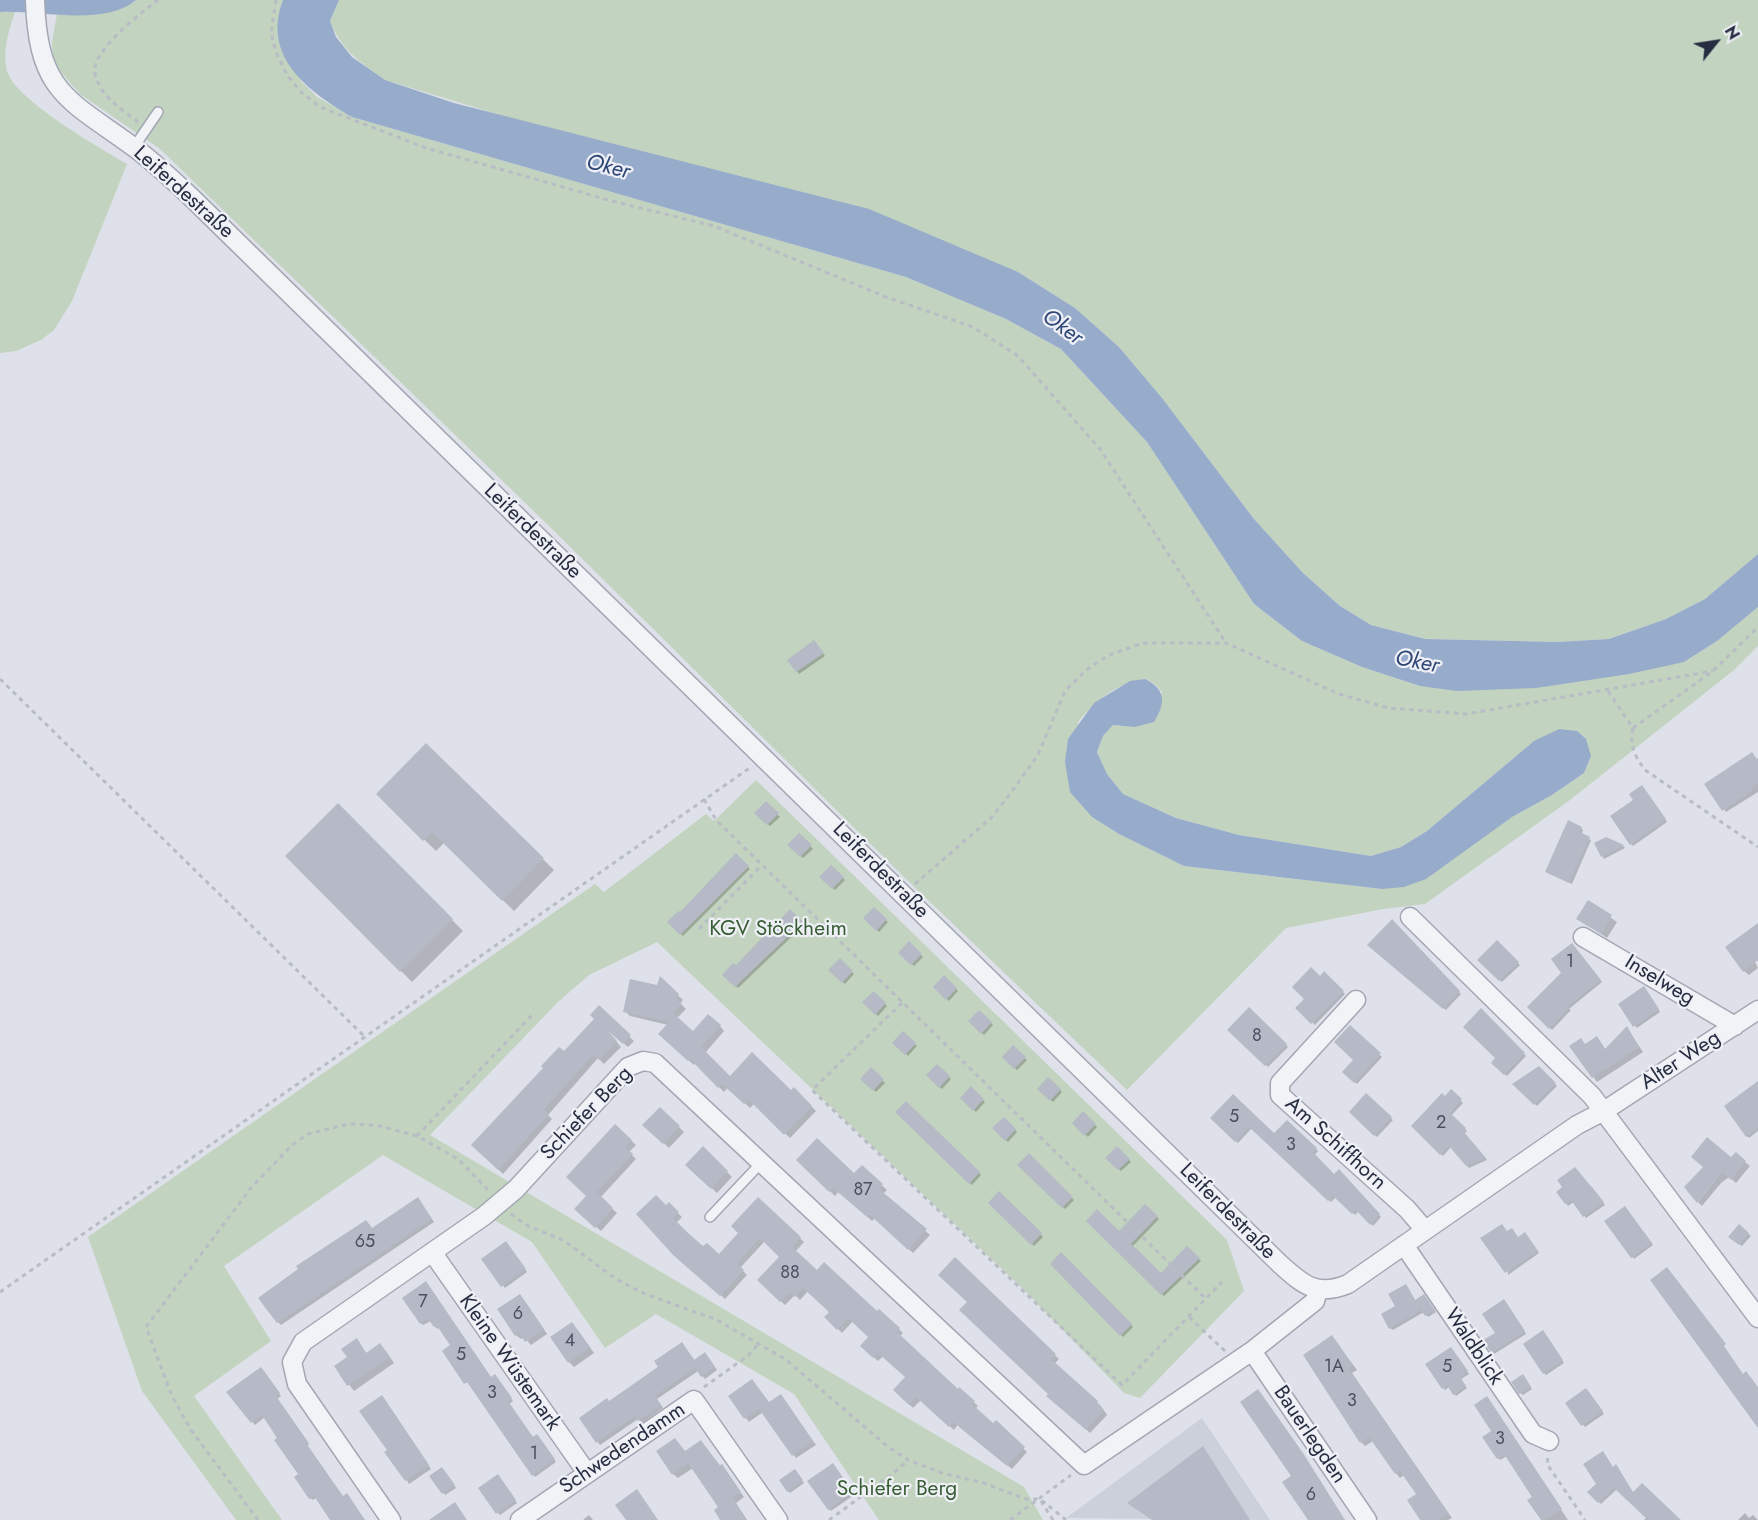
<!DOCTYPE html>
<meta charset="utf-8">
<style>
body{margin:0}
#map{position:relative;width:1758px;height:1520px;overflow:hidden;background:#dee1e9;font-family:Jost,sans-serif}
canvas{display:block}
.north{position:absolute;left:1686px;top:12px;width:60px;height:60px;-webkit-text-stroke:4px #eef0f6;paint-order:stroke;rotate:60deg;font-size:16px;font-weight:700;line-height:24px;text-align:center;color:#262d40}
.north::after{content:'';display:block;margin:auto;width:21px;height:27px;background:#262d40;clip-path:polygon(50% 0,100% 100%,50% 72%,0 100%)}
</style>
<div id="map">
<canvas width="1758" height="1520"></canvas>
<div class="north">N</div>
</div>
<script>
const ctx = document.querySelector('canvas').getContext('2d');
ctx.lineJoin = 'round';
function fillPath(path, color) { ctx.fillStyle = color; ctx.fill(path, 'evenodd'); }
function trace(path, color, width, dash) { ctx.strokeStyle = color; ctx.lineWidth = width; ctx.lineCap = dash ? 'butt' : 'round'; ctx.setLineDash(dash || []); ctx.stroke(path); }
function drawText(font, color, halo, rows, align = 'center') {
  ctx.font = font + ' Jost,sans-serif'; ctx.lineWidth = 4.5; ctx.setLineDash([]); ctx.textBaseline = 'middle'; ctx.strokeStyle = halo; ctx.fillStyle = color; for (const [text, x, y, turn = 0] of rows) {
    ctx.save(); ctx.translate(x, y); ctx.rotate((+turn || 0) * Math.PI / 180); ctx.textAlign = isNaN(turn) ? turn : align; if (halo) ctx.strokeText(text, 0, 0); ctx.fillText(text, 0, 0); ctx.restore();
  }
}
fillPath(new Path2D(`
 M1202,1418L1270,1520L1066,1518Z`), '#ccd0db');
fillPath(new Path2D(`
 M136,0H283L280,9L301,81L317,97L352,117L906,277L1006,319L1061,349L1147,442L1254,604L1302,641L1362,667L1420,686L1684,662L1717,641L1758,607V646L1734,670L1570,800L1425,904L1383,909L1286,928L1127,1090L906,879L547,524L160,149L80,94L53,63L52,42L57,14C81,15 117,16 136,0ZM1145,679L1155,684L1162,692L1135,727L1113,725L1103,736L1097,752L1107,774L1123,794L1176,818L1239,835L1371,856L1401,847L1427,831L1534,741L1591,756L1584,773L1552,795L1382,889L1184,866L1119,834L1092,817L1078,722C1095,701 1117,683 1145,679Z
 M339,0H1758V554L1705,599L1666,619L1609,639L1558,642L1425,639L1371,625L1340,606L1303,573L1254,519L1162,398L1119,347L1075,308L1018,272L385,80C361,63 341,50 330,21Z
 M0,12H15C9,30 2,51 7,71C15,100 100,148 127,164L72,301L54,330L41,340L16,351L0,353Z
 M756,780L1227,1240L1244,1291L1140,1398L1124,1393L1021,1287L657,942L589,975L558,1002L430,1135L1024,1487L1043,1520H879L794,1394L656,1314L605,1348L532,1242L383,1155L224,1266L271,1341L194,1396L282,1520H236L142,1391L88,1237L595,884L604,892L706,814L714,821Z`), '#c2d3bf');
fillPath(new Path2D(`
 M0,0H136C105,27 39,10 0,12Z
 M283,0H339L330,21L336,37L352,57L385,80L454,103L869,209L1018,272L1075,308L1119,347L1162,398L1254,519L1303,573L1340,606L1371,625L1425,639L1558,642L1609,639L1666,619L1705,599L1758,554V607L1717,641L1684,662L1629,674L1536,688L1457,691L1420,686L1362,667L1302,641L1254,604L1147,442L1061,349L1006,319L906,277L352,117C309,92 261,57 283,0Z
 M1145,679C1166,689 1166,703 1154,722L1135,727L1113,725L1103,736L1097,752L1107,774L1123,794L1176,818L1239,835L1371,856L1401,847L1427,831L1534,741L1559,729L1577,731L1586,739L1591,756L1584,773L1552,795L1512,817L1426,879L1404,887L1382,889L1184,866L1119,834L1092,817L1070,792L1065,762L1068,739L1094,703L1130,681Z`), '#97abcb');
fillPath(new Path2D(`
 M816,644L825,656L799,674L789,660Z
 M426,745L554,870L514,911L444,843L436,851L378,794Z
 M1758,758V792L1726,812L1706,784Z
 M1644,789L1667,822L1633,846L1631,844L1635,800Z
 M766,803L780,817L770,826L757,813Z
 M338,805L463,931L412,982L287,856Z
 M1581,828L1583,830L1581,835L1591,840L1572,884L1549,873Z
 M799,835L813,849L803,858L789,845Z
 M1606,839L1623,846L1625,848L1604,859L1596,844Z
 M736,855L750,869L683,936L669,922L680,915Z
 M831,867L845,880L835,890L821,877Z
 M1588,902L1617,922L1607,938L1578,918Z
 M874,909L888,922L879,932L865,918Z
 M790,911L804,925L738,988L724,975L736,968Z
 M1392,921L1461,994L1446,1010L1369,945Z
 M1758,924V961L1753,958L1758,968L1749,975L1744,971Z
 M1497,942L1520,965L1502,982L1479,960Z
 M909,943L923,957L914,966L900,953Z
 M1574,947L1602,982L1569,1009L1571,1010L1552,1030L1529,1007L1563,973Z
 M840,961L854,974L845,984L831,970Z
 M1324,973L1345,994L1315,1025L1297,1008Z
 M944,977L958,991L949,1001L935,987Z
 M661,979L683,1000L680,1003L686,1009L677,1018L693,1033L720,1026L724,1031L705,1053L730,1078L791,1092L794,1089L816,1111L790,1138L754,1104L750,1108L728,1087L724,1092L695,1063L694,1065L665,1039L668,1025L630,1016L625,1011L658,987Z
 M1646,990L1660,1012L1637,1028L1620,1005Z
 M874,993L887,1006L878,1016L864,1002Z
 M599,1008L634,1041L628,1047L609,1031L608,1032L621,1047L604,1064L598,1058L548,1115L552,1119L503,1174L474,1145L596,1019Z
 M1249,1009L1288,1047L1268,1067L1229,1030Z
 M1481,1010L1526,1056L1507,1076L1493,1063L1497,1058Z
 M979,1012L993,1025L984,1035L970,1021Z
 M1350,1027L1382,1057L1357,1084L1344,1072L1355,1060Z
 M1627,1028L1643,1052L1597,1082L1572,1046L1601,1043L1606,1051Z
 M903,1033L917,1046L908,1056L894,1043Z
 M1013,1047L1027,1060L1017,1070L1004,1057Z
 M937,1066L951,1079L942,1089L928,1075Z
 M1539,1068L1557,1086L1537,1106L1515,1084Z
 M871,1069L885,1083L876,1092L862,1079Z
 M1048,1079L1062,1092L1053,1102L1039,1089Z
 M1758,1083V1131L1749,1138L1747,1136Z
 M971,1089L985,1102L976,1112L962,1098Z
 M1451,1091L1463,1103L1451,1116L1467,1131L1464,1134L1487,1160L1469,1168L1451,1147L1443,1156L1413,1126Z
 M1366,1095L1393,1120L1377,1137L1351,1112Z
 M1233,1096L1274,1135L1287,1122L1318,1151L1314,1156L1334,1176L1339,1172L1381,1217L1373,1226L1359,1211L1355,1215L1336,1197L1331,1202L1252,1128L1238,1143L1212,1118Z
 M906,1103L981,1175L972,1185L897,1112Z
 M660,1109L684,1132L669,1148L645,1125Z
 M1083,1114L1097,1127L1088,1137L1074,1123Z
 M1004,1119L1017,1132L1008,1142L994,1128Z
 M615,1126L636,1145L629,1152L636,1159L600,1198L617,1213L601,1231L580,1213Z
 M703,1148L732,1177L717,1193L687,1165Z
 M1117,1148L1131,1162L1121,1171L1108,1158Z
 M1029,1156L1074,1200L1065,1209L1019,1165Z
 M1732,1159L1745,1162L1750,1166L1736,1183L1729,1177L1721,1183L1702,1206L1698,1202Z
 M798,1160L854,1175L862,1167L887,1190L883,1194L930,1235L913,1253L875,1218L872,1221L839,1191L835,1196Z
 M1592,1187L1605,1205L1586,1218L1574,1202L1568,1206L1558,1192Z
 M999,1193L1043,1237L1034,1246L990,1202Z
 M758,1199L804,1242L795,1252L818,1272L877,1313L879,1311L903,1333L900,1336L958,1391L959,1389L978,1406L975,1409L993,1425L996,1422L1027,1452L1012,1469L958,1424L954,1430L921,1400L913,1408L895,1390L907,1377L883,1356L878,1361L862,1346L870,1337L853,1321L842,1333L826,1317L831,1312L808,1291L800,1300L795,1295L785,1305L759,1280L781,1257L765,1241L740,1268L747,1275L725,1299L679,1258L666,1207L669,1204L682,1217L676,1223L704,1248L719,1256L740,1233Z
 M420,1202L434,1222L281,1325L278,1322L372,1229Z
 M1145,1206L1159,1219L1132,1247L1161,1275L1187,1248L1201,1261L1164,1296L1088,1221L1119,1233Z
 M1627,1210L1653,1245L1634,1259L1606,1222Z
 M1739,1226L1751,1236L1742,1246L1730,1237Z
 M1507,1233L1518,1239L1527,1236L1539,1253L1508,1275Z
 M508,1245L527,1272L505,1288L483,1259Z
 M1061,1254L1133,1327L1123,1337L1052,1264Z
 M955,1259L1059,1359L1054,1364L1101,1406L1107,1415L1090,1433L961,1310L969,1302Z
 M426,1283L492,1379H497L513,1401L509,1404L533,1439L539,1438L556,1462L535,1477L470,1383H465L452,1346L439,1327L437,1329L431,1321L423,1325L421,1323Z
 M1426,1298L1436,1312L1428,1317L1424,1312L1393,1330L1390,1328L1415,1301Z
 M524,1300L547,1334L531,1345L524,1337L521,1339L516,1335Z
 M1506,1303L1526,1334L1494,1354L1492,1352Z
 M577,1329L594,1353L574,1367L569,1362Z
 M1545,1334L1564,1363L1546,1375L1544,1373Z
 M1332,1337L1357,1370L1352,1373L1452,1518L1448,1520H1422L1418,1494L1404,1475L1400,1478L1396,1473L1373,1441L1365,1446L1361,1442Z
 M356,1340L367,1354L385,1350L394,1363L354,1391L336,1367L349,1358Z
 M685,1347L695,1361L708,1357L717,1370L705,1379L698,1371L657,1399L663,1408L642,1423L638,1419L600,1445L581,1418L609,1403Z
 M1453,1351L1469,1374L1461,1379L1467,1388L1456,1396L1449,1387L1445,1390L1443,1388Z
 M264,1371L281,1396L277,1399L309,1444L307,1446L343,1497L365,1520H332L317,1497L313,1500L310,1498L300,1474L265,1417L255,1425L228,1392Z
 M1525,1378L1532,1389L1523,1395L1520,1393Z
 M1588,1392L1604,1414L1585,1427L1567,1404Z
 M730,1397L769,1404L784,1400L816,1445L796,1458L763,1412L749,1422Z
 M385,1400L431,1469L409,1484L389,1450Z
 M1489,1400L1568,1520H1543L1534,1497L1507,1456L1500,1460L1498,1458Z
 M705,1446L744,1497L736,1503L747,1520H722L720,1508L693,1468L678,1478L673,1474L685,1452Z
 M835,1467L854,1495L831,1511L829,1509Z
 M1613,1468L1633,1494L1673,1520H1644L1647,1517L1617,1489L1601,1504L1589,1492Z
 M444,1471L456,1488L445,1495L432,1476Z
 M797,1473L804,1483L790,1493L788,1491Z
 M499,1478L517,1503L500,1515L498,1513Z
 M1745,1513L1749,1518L1753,1515L1758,1520H1738Z
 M589,1515L593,1520H583Z`), '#0003');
fillPath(new Path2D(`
 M814,640L824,653L796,672L787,660Z
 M426,743L544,858L502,901L432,832L423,841L376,794Z
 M1752,752L1758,761V783L1751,788L1753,790L1722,811L1704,784Z
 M1642,785L1666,819L1630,845L1610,816L1633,800L1629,794Z
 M766,801L779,813L767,825L754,813Z
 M338,803L453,919L400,972L285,856Z
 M1568,820L1582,827L1580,832L1590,837L1569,883L1545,872Z
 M799,833L812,845L800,857L787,845Z
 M1606,837L1624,845L1601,857L1594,843Z
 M736,853L749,866L680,935L667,922L678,911L680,912Z
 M831,865L844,877L832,889L819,877Z
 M1588,900L1612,915L1601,934L1576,919Z
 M874,907L887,919L876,931L863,918Z
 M790,909L803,922L735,987L722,975L733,963L736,965Z
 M1392,919L1460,991L1443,1009L1367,945Z
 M1758,923V960L1743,972L1725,947Z
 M1497,940L1519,962L1499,981L1477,960Z
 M909,941L922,954L911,965L898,953Z
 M1572,943L1601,980L1568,1006L1570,1007L1549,1029L1527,1007L1561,973L1551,959Z
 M840,958L853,971L842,983L828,970Z
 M1311,967L1320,976L1324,971L1344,991L1311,1024L1295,1008L1304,999L1292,987Z
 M944,975L957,988L946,1000L933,987Z
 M660,976L679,994L676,998L682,1003L673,1013L693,1031L708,1014L721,1025L701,1047L730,1076L752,1052L791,1090L794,1087L812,1106L784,1135L749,1100L744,1104L722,1084L724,1082L718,1088L690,1059L688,1061L658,1034L669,1022L623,1012L630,979L657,985Z
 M1644,986L1659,1009L1633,1027L1618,1004Z
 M874,991L886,1003L875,1015L862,1002Z
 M599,1005L631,1035L623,1044L608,1031L617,1041L599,1060L593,1055L544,1109L549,1114L498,1170L471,1145L543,1068L541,1066L559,1047L564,1051L594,1019L590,1015Z
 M1249,1007L1287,1044L1265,1066L1227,1030Z
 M1481,1008L1525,1053L1504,1075L1491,1063L1495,1058L1463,1027Z
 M979,1010L992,1022L981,1034L968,1021Z
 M1350,1025L1381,1053L1354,1083L1342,1072L1353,1060L1334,1042Z
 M1627,1026L1639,1047L1592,1078L1569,1046L1581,1038L1585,1044L1597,1036L1605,1049Z
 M903,1031L916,1043L905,1055L892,1043Z
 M1013,1045L1026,1057L1014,1069L1002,1057Z
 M937,1064L950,1076L939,1088L926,1075Z
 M1539,1066L1556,1083L1534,1105L1512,1084Z
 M871,1067L884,1079L873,1091L860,1079Z
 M1048,1077L1061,1089L1050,1101L1037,1089Z
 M1758,1081V1128L1746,1137L1724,1106Z
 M971,1086L984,1099L973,1111L960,1098Z
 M1451,1089L1462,1099L1450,1113L1466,1128L1463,1131L1486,1158L1466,1166L1449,1146L1440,1155L1411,1126L1442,1093L1445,1096Z
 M1366,1093L1392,1117L1374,1136L1349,1112Z
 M1233,1094L1274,1133L1287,1120L1317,1148L1313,1152L1334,1174L1339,1169L1380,1214L1370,1225L1356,1210L1352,1214L1333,1196L1328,1201L1249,1127L1235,1142L1210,1118Z
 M906,1101L980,1172L969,1184L895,1112Z
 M660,1107L680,1126L663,1144L642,1125Z
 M1083,1111L1096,1124L1084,1136L1072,1123Z
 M1004,1117L1016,1129L1005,1141L992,1128Z
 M615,1124L632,1140L625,1147L633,1154L597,1192L613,1208L595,1228L574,1209L586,1196L566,1177Z
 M1707,1137L1731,1157L1736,1152L1746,1161L1731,1180L1723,1173L1717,1178L1697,1203L1684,1187L1703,1167L1691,1157Z
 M817,1138L854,1173L862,1165L883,1184L879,1189L927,1229L908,1250L869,1214L867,1217L833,1188L829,1192L796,1160Z
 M703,1146L728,1171L711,1189L685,1165Z
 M1117,1146L1130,1159L1118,1170L1105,1158Z
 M1029,1153L1073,1197L1062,1208L1017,1165Z
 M1575,1167L1604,1202L1583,1217L1571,1200L1565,1204L1556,1192L1562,1187L1557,1180Z
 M999,1191L1042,1233L1031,1245L988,1203Z
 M656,1195L666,1205L669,1202L679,1212L673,1218L687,1232L703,1246L707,1243L719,1254L738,1233L731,1226L758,1197L801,1237L792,1247L817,1270L824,1262L877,1311L879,1309L900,1328L897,1332L958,1389L959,1387L975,1401L972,1404L993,1423L996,1420L1025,1447L1007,1466L953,1422L949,1427L916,1397L909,1405L893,1390L905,1377L878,1353L873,1358L860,1346L868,1337L848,1318L837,1330L824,1317L829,1312L803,1288L795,1297L790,1292L780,1302L757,1280L779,1257L760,1238L737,1263L744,1270L720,1296L673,1255L636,1214Z
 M418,1197L432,1219L277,1323L258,1298L298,1269L296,1266L366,1220L372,1228Z
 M1145,1204L1158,1216L1131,1244L1141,1253L1161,1273L1187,1246L1200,1258L1161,1295L1086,1221L1097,1209L1119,1231Z
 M1625,1206L1652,1243L1631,1258L1604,1221Z
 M1502,1224L1507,1231L1512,1228L1518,1237L1525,1232L1538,1251L1505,1273L1480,1238Z
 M1739,1224L1749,1233L1739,1245L1728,1237Z
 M506,1241L526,1269L501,1287L481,1259Z
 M1061,1252L1132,1324L1120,1336L1050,1264Z
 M955,1257L1056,1354L1051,1359L1098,1401L1097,1403L1104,1410L1086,1430L1046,1396L1048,1394L959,1310L967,1302L938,1275Z
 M1667,1267L1720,1336L1726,1344L1724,1346L1743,1374L1746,1371L1758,1387V1428L1650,1280Z
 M426,1281L491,1377L495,1374L512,1398L508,1401L533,1437L537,1434L555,1459L532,1476L467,1382L464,1384L442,1351L450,1345L437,1326L434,1327L428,1319L420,1324L402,1298Z
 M1406,1284L1421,1310L1389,1329L1381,1314L1395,1306L1388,1294Z
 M520,1294L544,1329L525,1342L519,1333L515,1336L497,1309Z
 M1424,1294L1435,1310L1425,1316L1415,1300Z
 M1504,1299L1525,1331L1491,1353L1483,1340L1495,1333L1482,1314Z
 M572,1322L590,1347L568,1363L550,1337Z
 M1543,1330L1563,1360L1543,1374L1523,1344Z
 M1332,1335L1353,1365L1348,1368L1448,1513L1437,1520H1420L1407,1500L1416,1494L1400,1471L1395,1474L1369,1437L1360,1443L1303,1355Z
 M357,1338L366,1353L380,1343L390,1357L347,1386L334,1366L347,1357L341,1349Z
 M682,1342L694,1360L705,1352L715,1367L701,1377L695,1368L655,1396L661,1405L638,1421L635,1416L596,1443L579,1418L607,1398L609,1401L658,1367L654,1361Z
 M1451,1347L1468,1371L1460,1377L1466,1386L1453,1395L1447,1385L1442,1389L1425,1364Z
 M261,1367L280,1393L276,1396L308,1442L306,1443L343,1496L347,1493L365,1520H330L314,1496L309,1499L294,1477L298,1474L274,1440L277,1438L262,1415L251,1423L226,1392Z
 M1523,1374L1531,1387L1519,1394L1511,1382Z
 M752,1379L769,1402L781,1394L813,1441L792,1456L759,1409L744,1419L728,1396Z
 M1586,1388L1603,1411L1581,1426L1565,1403Z
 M1258,1389L1303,1453L1345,1520H1308L1282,1482L1291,1476L1240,1402Z
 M382,1395L429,1465L405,1481L384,1452L387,1450L359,1411Z
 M1487,1396L1562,1509L1545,1520H1541L1527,1500L1532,1497L1504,1454L1497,1459L1482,1437L1491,1431L1474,1405Z
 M675,1438L685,1451L701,1440L719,1466L722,1464L741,1492L733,1497L745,1520H720L714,1510L718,1507L688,1463L672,1475L656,1451Z
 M1203,1446L1250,1520H1152L1127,1503Z
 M1603,1451L1613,1467L1616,1464L1633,1492L1642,1483L1681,1520H1648L1614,1488L1598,1503L1587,1492L1596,1484L1583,1464Z
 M833,1463L853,1492L828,1510L807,1481Z
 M442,1467L455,1485L442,1494L429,1476Z
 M795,1469L803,1480L787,1492L779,1480Z
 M498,1474L516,1500L496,1514L478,1488Z
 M637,1489L658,1520H626L615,1505Z
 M455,1502L467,1520H429Z`), '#b5bac6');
const service = new Path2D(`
 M134,147L158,112
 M710,1217L762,1162`);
const minor = new Path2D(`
 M35,0C38,93 68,99 135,148C155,163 173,180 191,197L1280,1264C1303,1285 1317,1297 1348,1284L1577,1125L1604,1111L1758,1010
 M1410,917L1592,1096L1758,1318
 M1583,937L1735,1026
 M1356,1000L1280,1083V1095L1407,1209L1425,1230
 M1404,1245L1533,1434L1549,1441
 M432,1252L587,1473
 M1252,1351L1367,1520
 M391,1520L297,1384L292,1362L303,1342L484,1216L516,1189L628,1067L643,1061L655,1063L1084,1465L1252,1351L1315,1301L1318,1290
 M520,1520L694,1400L778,1520`);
trace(service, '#a3a7b3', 12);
trace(minor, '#a3a7b3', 21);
trace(new Path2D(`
 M276,0L271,33L276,52L287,75L301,92L320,107L426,148L612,201L714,226L886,297L973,327L1018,356L1100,449L1226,643
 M138,122C122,109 99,96 95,73C90,52 142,12 158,0
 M0,679L365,1037
 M1608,691L1633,728C1629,746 1635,756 1645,770L1758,847
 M1633,728L1713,671L1758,627
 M704,799L716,820L1206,1299
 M915,884L991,818L1010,794L1038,755L1065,691L1086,670L1109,655L1143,643H1226L1339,694L1389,708L1466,714L1713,671
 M699,929L762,865
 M902,1003L812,1090L1122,1385L1222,1282
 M488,1190L458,1159L417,1136L532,1015
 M511,1214L528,1226L563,1240L616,1279L645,1294L715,1319L785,1359L887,1446L908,1460L942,1473L984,1483L1025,1499H1040L1066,1520
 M0,1292L751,767
 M1189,1317L1225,1351
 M704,1387L749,1355L758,1344
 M1548,1458L1547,1464L1585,1520
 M1041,1501L1053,1520
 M258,1520L191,1430L172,1396L146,1327L251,1188L292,1145L308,1134L349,1124L376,1125L417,1136
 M829,1520L895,1472L908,1460
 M1010,1520L1071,1475`), '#b8bcc4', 3, [4.5, 4.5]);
trace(service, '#f1f3f7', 9);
trace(minor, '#f1f3f7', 18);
drawText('18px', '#4a5062', null, [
 ["1",1570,963],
 ["8",1257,1037],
 ["5",1234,1118],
 ["2",1441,1124],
 ["3",1291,1146],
 ["87",863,1191],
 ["65",365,1243],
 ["88",790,1274],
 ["7",423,1303],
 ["6",518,1315],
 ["4",570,1342],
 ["5",461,1356],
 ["1A",1334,1368],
 ["5",1447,1368],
 ["3",492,1394],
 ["3",1352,1402],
 ["3",1500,1440],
 ["1",534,1455],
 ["6",1311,1496]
]);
drawText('21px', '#262d40', '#eef0f6', [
 ["Leiferdestraße",183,193,42],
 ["Leiferdestraße",532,532,44],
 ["Leiferdestraße",880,871,45],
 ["Inselweg",1659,981,31],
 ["Alter Weg",1681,1061,-33],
 ["Schiefer Berg",587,1114,-46],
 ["Am Schiffhorn",1335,1144,42],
 ["Leiferdestraße",1227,1212,45],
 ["Waldblick",1473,1347,56],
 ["Kleine Wüstemark",509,1363,55],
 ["Bauerlegden",1309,1435,56],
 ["Schwedendamm",623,1449,-34]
]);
drawText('21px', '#375d33', '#eef0f6', [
 ["KGV Stöckheim",778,930],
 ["Schiefer Berg",897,1490]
]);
drawText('italic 22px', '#2e4776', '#eef0f6', [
 ["Oker",608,168,14],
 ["Oker",1062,328,36],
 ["Oker",1417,663,11]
]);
</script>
